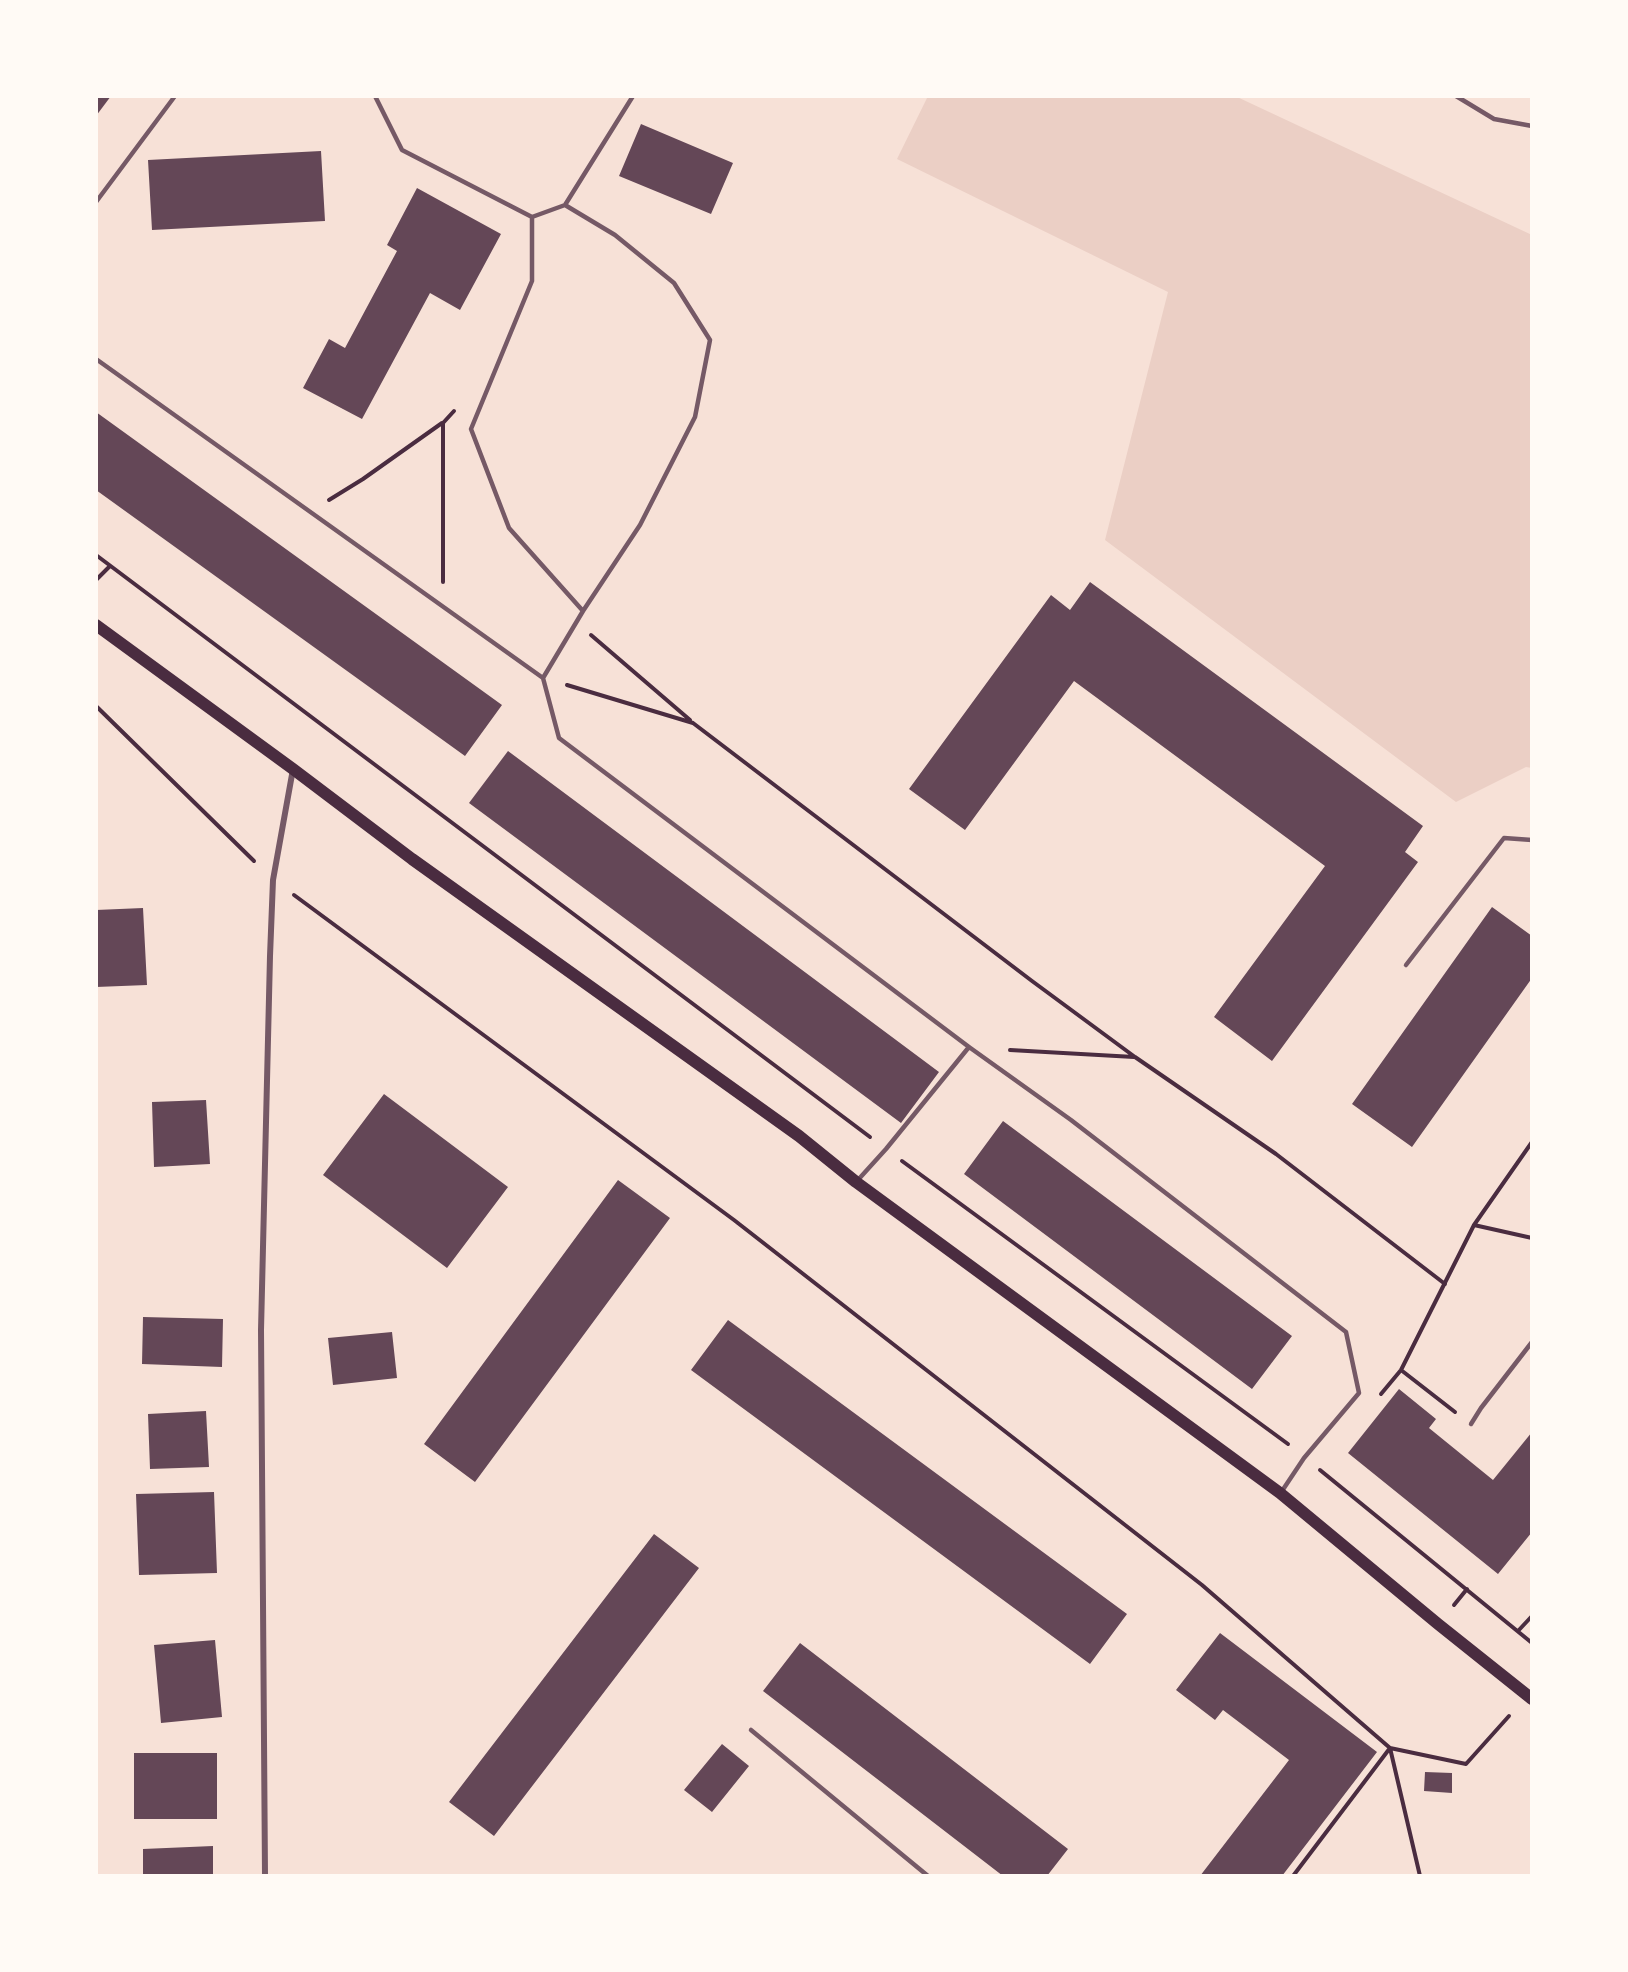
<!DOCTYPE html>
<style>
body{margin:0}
#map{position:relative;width:1628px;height:1972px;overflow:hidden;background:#f7e1d7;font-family:"Nunito Sans",sans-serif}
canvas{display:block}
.frame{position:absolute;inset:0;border:98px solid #fffaf5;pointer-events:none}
</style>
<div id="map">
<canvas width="1628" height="1972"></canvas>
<div class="frame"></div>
</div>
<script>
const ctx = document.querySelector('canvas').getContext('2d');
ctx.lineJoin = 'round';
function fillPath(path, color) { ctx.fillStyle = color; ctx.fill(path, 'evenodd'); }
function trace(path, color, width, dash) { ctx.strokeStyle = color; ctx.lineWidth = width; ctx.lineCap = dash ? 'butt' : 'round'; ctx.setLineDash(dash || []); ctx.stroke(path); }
fillPath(new Path2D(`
 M928,96H1235L1532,235V768L1526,767L1456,802L1105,540L1168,292L897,159Z`), '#ebcfc5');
fillPath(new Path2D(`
 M96,96H111L96,116Z
 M641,124L733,163L711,214L619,176Z
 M321,151L325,221L152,230L148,160Z
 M417,188L501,234L460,310L430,293L362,419L303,388L329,339L345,348L397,251L387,245Z
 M96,412L502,705L465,756L96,490Z
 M1090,582L1423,826L1405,852L1418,862L1272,1061L1214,1017L1325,866L1074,681L965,830L909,789L1051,595L1070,610Z
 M508,751L939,1072L901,1123L469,803Z
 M1492,907L1532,936V978L1412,1147L1352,1104Z
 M143,908L147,985L96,987V910Z
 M384,1094L508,1187L447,1268L323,1175Z
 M206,1100L210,1164L154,1167L152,1102Z
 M1003,1121L1292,1336L1252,1389L964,1174Z
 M618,1180L670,1218L475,1482L424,1444Z
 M143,1317L223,1319L222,1367L142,1364Z
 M728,1320L1127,1614L1090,1664L691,1370Z
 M392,1332L397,1378L333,1385L328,1338Z
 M1399,1389L1436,1419L1429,1428L1493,1480L1532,1432V1532L1498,1574L1348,1453Z
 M206,1411L209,1467L150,1469L148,1414Z
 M214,1492L217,1573L139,1575L136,1494Z
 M654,1534L699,1568L494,1836L449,1802Z
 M1220,1633L1377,1752L1282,1876H1200L1289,1760L1223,1710L1215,1720L1176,1690Z
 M215,1640L222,1717L161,1723L154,1645Z
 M800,1643L1068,1849L1047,1876H1003L763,1691Z
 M722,1744L749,1766L712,1812L684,1790Z
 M134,1753H217V1819H134Z
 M1425,1772L1452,1773V1793L1424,1791Z
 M213,1846V1876H143V1849Z`), '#644757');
trace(new Path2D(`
 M329,500L363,479L442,423
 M96,555L870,1137
 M96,580L110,566
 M443,582V423L454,411
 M591,635L690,720
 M567,685L693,723L1032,981L1135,1057L1276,1154L1445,1284
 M96,706L254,861
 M294,895L734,1220L1202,1585L1390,1748L1466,1764L1509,1716
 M1010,1050L1134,1057
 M902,1161L1288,1444
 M1474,1225L1532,1238
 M1401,1370L1455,1412
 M1381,1394L1401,1370L1474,1225L1532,1142
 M1320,1470L1532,1643
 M1454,1605L1467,1589
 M1518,1631L1532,1616
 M1293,1876L1390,1748L1420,1876`), '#4a2c40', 4);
trace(new Path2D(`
 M375,96L402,150L532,217V281L471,429L509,528L583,611L543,678
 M1456,96L1494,119L1532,126
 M96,202L175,96
 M565,205L633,96
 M532,217L565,205L615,235L674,283L710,340L695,417L640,525L583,611
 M96,359L543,678L559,738L969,1047L1071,1120L1346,1332L1359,1393L1304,1458L1282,1491
 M1406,965L1504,838L1532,840
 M857,1181L886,1149L969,1047
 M1471,1424L1481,1408L1532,1342
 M751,1730L928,1876`), '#755966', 4.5);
trace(new Path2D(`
 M265,1876L261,1330L270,956L273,880L293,769`), '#755966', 6);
trace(new Path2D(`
 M96,625L293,769L412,859L799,1136L856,1182L1280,1493L1438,1624L1532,1699`), '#4a2c40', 12);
</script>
